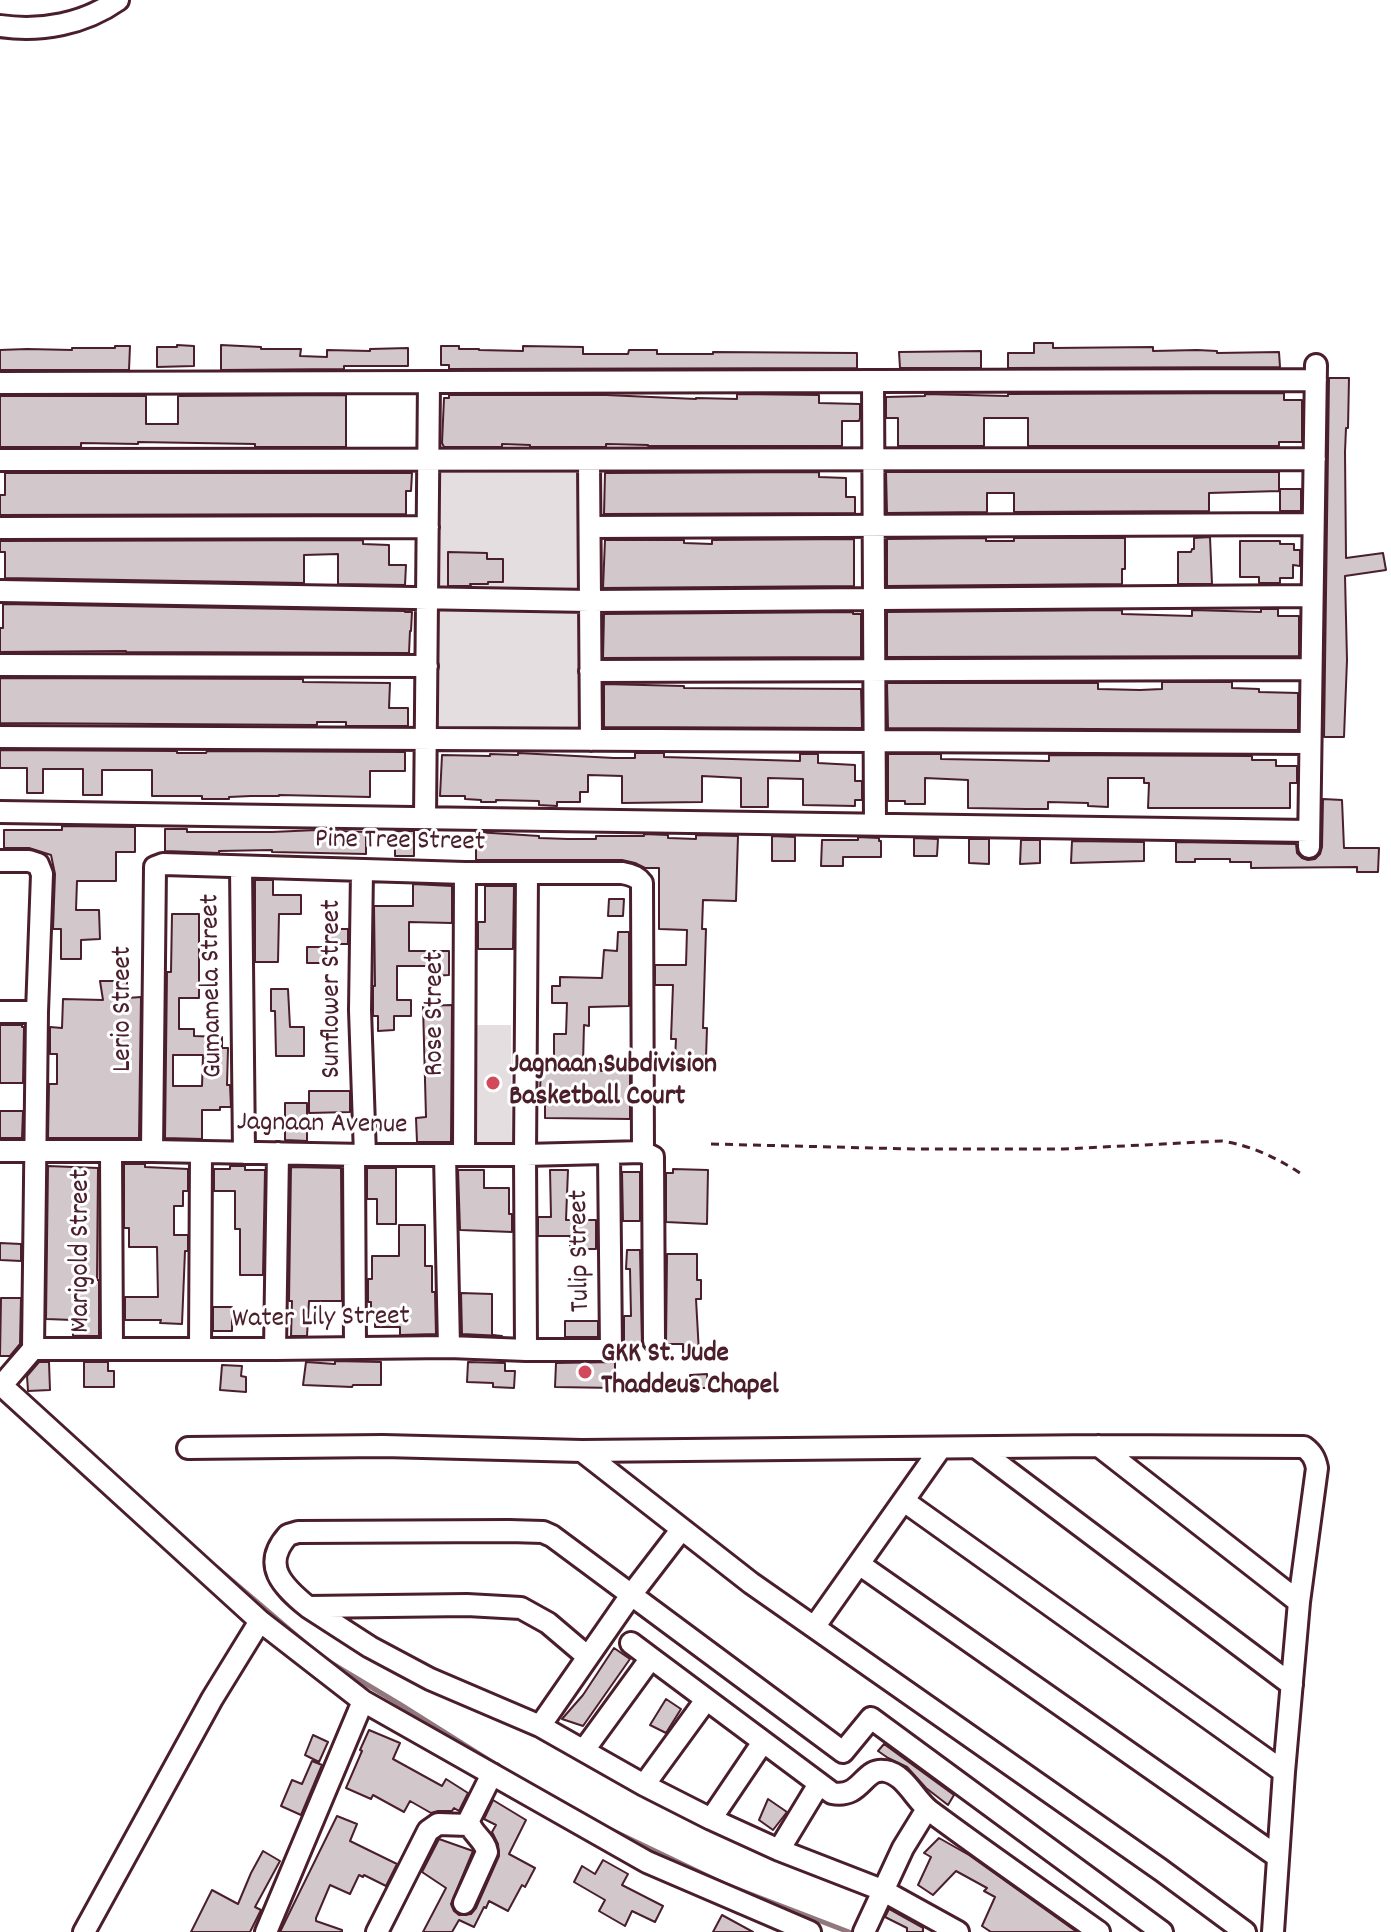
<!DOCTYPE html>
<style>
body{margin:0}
canvas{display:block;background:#fff}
</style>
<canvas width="1391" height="1932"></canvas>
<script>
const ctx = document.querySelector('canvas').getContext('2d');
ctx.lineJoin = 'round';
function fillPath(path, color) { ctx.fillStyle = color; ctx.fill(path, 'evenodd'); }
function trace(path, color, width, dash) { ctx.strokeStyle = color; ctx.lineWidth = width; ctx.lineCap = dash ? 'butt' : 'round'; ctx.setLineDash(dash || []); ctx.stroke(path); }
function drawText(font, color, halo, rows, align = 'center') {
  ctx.font = font + ' Dekko,sans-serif'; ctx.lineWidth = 6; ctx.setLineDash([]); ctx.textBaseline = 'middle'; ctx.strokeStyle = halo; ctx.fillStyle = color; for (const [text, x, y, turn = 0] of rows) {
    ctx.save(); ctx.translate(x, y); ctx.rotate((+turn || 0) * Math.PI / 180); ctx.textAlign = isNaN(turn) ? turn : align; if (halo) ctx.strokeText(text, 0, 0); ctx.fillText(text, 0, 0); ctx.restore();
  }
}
fillPath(new Path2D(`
 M439,469H580V727H439Z
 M476,1025H511L512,1142L474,1143Z`), '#e5dee0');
trace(new Path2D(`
 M216,1567L318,1654
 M326,1660L401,1705L508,1772
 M607,1828L724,1884L849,1932`), '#91787e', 5);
const building = new Path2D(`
 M1034,343H1053V348L1153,347V351L1197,350L1217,351V353L1279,352L1280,367L1008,368V353H1034Z
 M177,345L194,346V366L157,367V347H177Z
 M221,345L261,347V349H301L300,356L327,357V350L370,351V349L408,348V366H344V369L221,370Z
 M115,346H130L129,370H0V350L27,349L72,350V348H115Z
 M441,346H459V349H479V350L523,351V346L583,347V354H628L629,350H657V354H713V352L857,353V368L449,369V365H441Z
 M981,351V368H900L899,352Z
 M1329,378H1349L1348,428H1346L1345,452L1346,558L1383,553L1386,570L1345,576L1347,660L1344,737H1324Z
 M1284,393V400H1302V442H1279V446H1028V418H984V446H898V418H886V397L925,396V394L1008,396V394Z
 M737,394L819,395V403L860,404V418L859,421H842V446H648V445L606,444V447H530V445L502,444V447H444L442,443L444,398H449V395H606L696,399V398L737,399Z
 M346,395V447H255V444L138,442V444L81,443V447H0V396H146V424H178V396Z
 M819,472V477L846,478V497H855V513L604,514L605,473Z
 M886,472H1279V491L1209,493V511L1014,512V493H987V512L887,513Z
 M5,473H412L411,491H406V514L0,515V495H5Z
 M1280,489H1301V511H1280Z
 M1210,537L1212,584H1178V552H1191L1192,549H1194V538Z
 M986,538V541H1014V538H1125V569H1122V584L887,586V539Z
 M854,539V586L603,588L605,540H684V543L712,544V540Z
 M363,540V544L389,545V565H406L405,585L338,584V554L304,555V583L5,578V552H0V541Z
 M1240,541H1280V544H1294V550H1300V566L1293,565V578H1280V583H1259V577H1240Z
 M448,552L487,553V559H503V582H488V584H470L471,586H448Z
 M3,604L405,611V612H412L411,631H410L409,653L126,652V651L0,652V628H3Z
 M1261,609H1278V616H1299V656L887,657V612L1122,610V614L1192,616V610L1261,612Z
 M853,612V614H861V657L603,658L604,614Z
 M0,678L303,679V682L390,683L389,708H408V726H346V722H317V725L0,723Z
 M1162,682H1232V688L1259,689V692L1298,693V730L888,728L887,683H1098V689L1140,690L1162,689Z
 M604,684L684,686V688L861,689L862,728L604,727Z
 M0,750L177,751V753H206L207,751L405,752V771H370V797L279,795V796H251L229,797V799H202V796H152V770H102V795H83V769H43V793H27V768H0Z
 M518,753L614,758H635V753H664V757L800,761V754H818V763L855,765V781H862V800H855V806L803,805V779L768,778V807H741V778L702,776V802L622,803V776L588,775V792H580V802H557V806L539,805V801L496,800V802H481V800L465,799V796H440L442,755L490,756V754L518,755Z
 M888,754H941V759L1049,761V755L1252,756V760H1276V766H1297V783H1290V808H1148L1149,783H1144V778H1108V807L1088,806V803L1048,802V809H1026L968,808V780L925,778V804H905V801H888Z
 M1323,799L1342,800L1344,848H1379L1378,872H1357V867L1251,868V862H1230V859H1195V862H1176V842L1296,844L1297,853L1302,858L1308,860L1315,859L1320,854L1322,847Z
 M62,826L135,827V852H116V881H77L76,910H99L100,939L81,940V959H61V929H53L55,874L51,855L29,848H4V830H62Z
 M165,829H187V832H272L317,830L366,832V854L272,852V850L219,851V853L165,851Z
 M395,831H414V856H395Z
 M476,832L539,836V838L568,839H596V836H644V834L668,835V838L696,839V835L738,836L736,901L703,900L702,929H706L703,1028H707L706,1058H675L676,1039H671L673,985H655V965H686L687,930L659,929V868H645L635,863L622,860H476Z
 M772,836L795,837V861H772Z
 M858,837L879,838V841H881V857H843V866H821L822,840H858Z
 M914,838L938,839L937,856H914Z
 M969,839H989V864L969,863Z
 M1021,840H1040V863L1020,864Z
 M1072,841L1144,842V861L1071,863Z
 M255,880H273V895H301V914H279L278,962H255Z
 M413,884L452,886V923L409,922V951H449V975L432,976V966H397V1000H411V1016H394V1030L378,1031V1016H373V986H375L374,906H413Z
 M485,886H514L513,949H478V922H485Z
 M609,899H624L623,916H608Z
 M172,914H199V998H179V1029H194V1036L222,1037V1048H228L227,1085H230L231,1107H220V1110H202V1139L165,1138L167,972H171ZM173,1055H203L202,1086H173Z
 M326,929H348V944H326Z
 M618,932H629V1006L589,1007V1026L584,1025L583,1063L601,1064V1071H630V1119L545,1118V1092H540L541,1064H554V1034H566L567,1003H552V986H560V977L602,978L604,950L617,951Z
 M307,947H325V963H307Z
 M100,981H127V998L141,997L139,1138H48L49,1084H57V1054H50V1027L62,1028L63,999L103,1000Z
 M271,989H288L290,1027H304V1056H276L275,1011H271Z
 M452,1005L451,1142H417L416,1118L426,1117L423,1006Z
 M0,1025H22V1027H24L23,1083H0Z
 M309,1091H350V1112L309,1113Z
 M285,1103H307V1141L285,1140Z
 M0,1111H23L22,1138H0Z
 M124,1164H145V1167L188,1169V1191H183V1206H174V1235H188V1251H185L182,1324L160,1323L161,1320H125V1297H158L157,1247H129V1228H124Z
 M48,1166L98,1168L97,1280H99V1336H73V1320L46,1319Z
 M230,1166H245V1170H265L263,1275H240V1229H235V1191H214V1169H230Z
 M291,1167L341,1168L342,1301H309L307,1336H291L292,1301H289Z
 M367,1168H396V1224H377V1199H367Z
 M673,1169L708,1170L707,1224L666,1222V1173H673Z
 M458,1170H484V1188H509V1214H512V1232L460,1230Z
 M550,1170H568L566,1220H596V1249H570V1236H538V1217H551Z
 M622,1172H640V1221H623Z
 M399,1225H425V1266H432V1292H435L436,1334L400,1335V1327H375V1315H371V1302H368V1279H372V1256H399Z
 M0,1243L21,1244V1261L0,1260Z
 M627,1250H640L642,1344H624V1316H631L630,1269H626Z
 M667,1254H697V1280H701V1299H696L699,1353L683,1354V1344H666Z
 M461,1293L492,1294V1335L502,1336L462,1334Z
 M1,1298H21L20,1344L10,1356H0Z
 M213,1307H232V1331H213Z
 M565,1321H598V1337H565Z
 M335,1361L381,1362V1385H353L352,1387L303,1385L306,1362L335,1364Z
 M39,1362H49L50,1390L28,1391L27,1376Z
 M84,1362H108V1371H114V1387H84Z
 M468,1362L505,1363V1371H515L514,1388L493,1387V1383L467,1382Z
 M615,1362V1388L555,1387L556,1363Z
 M222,1365L242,1366L241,1376L246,1377V1392L220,1390Z
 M707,1374L708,1388H690V1375Z
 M614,1648L630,1659L583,1726L562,1719L583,1695Z
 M666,1699L681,1709L666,1733L650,1725Z
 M369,1730L400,1743L393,1759L442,1786L446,1779L468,1793L459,1811L454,1808L452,1811H438L431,1813L410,1801L404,1812L373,1795L371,1799L346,1788L362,1751L360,1750Z
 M313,1735L328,1742L319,1762L305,1755Z
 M884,1744L954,1795L948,1805L926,1788L907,1767L888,1758L878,1751Z
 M312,1761L322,1765L301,1815L281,1806L292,1780L302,1784Z
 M768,1799L787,1812L773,1830L759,1820Z
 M493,1800L526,1820L509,1854L535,1868L525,1887L522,1885L508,1911L489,1901L486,1908L484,1907L474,1927L459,1920L452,1932H423L446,1888L422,1872L439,1839L473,1851L451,1904L454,1911L459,1915L471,1914L476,1908L499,1856L498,1844L492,1832L496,1825L484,1819Z
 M337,1816L357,1824L350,1841L397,1864L386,1886L364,1875L363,1877L359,1875L350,1894L330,1885L316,1918V1921L342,1930V1932H280Z
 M939,1838L969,1855L1077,1932H991L982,1926L995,1897L984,1891L987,1888L956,1871L933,1895L918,1885L931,1857L924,1853Z
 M263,1851L280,1861L255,1907L261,1910L250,1932H191L212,1890L238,1904L251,1873Z
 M603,1860L628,1874L622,1885L663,1906L655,1922L632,1911L625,1926L599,1911L605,1900L574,1882L582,1866L595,1874Z
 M889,1909L923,1928V1932H907V1928L885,1917Z
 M722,1915L753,1932H713Z`);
fillPath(building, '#d2c7cb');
trace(building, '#4a1f2b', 2);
const minor = new Path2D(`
 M0,26C41,32 84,24 118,0
 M873,381L875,824
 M0,383L1316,380
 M0,460L1315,459
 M589,460L591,740
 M590,527L1313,524
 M0,528L428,527
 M0,591L590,601L1312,596
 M0,665L427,666
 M590,671L1311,669
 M0,737L1310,743
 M0,812L1309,831
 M425,818L429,382
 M1309,847L1316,365
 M0,861H29L38,864L42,874L37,1012L33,1349L2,1385
 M241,867L244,1153
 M362,871L360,1010L365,1155
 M0,1012H37
 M0,1151H152L365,1155H525L643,1152L653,1157L654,1341
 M152,1151L155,867L163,864L465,873H622C629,874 637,876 642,883L643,1152
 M111,1152L112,1349
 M354,1155L355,1348
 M445,1155L449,1347
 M464,1155L465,873
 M33,1349H275L449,1347L526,1350H611L609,1153
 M200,1349L201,1153
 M275,1349L278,1153
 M526,1350L525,1155L527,874
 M0,1384L260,1621L363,1701L647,1862L810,1932
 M1099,1446L1299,1602
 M188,1448L383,1446L582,1451L1099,1446L1304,1447C1312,1453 1315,1458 1317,1468L1299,1602L1284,1772L1273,1932
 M977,1448L1292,1685
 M582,1451L751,1583L1161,1870L1245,1932
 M904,1501L1284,1772
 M681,1530L631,1595L540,1726L644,1785L711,1819L779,1850L882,1890L958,1932
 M859,1564L1278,1857
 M308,1607L370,1647L430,1679L540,1726
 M815,1626L940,1449
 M631,1643L651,1658
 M588,1657L548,1623L521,1608L467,1605L308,1607C282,1586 261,1565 288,1535L298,1532L509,1531L543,1532L552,1536L843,1752L871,1718L1162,1932
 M584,1750L651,1658L832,1793C862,1799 863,1767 885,1771C905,1774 915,1800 930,1811C985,1852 1043,1892 1099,1932
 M644,1785L706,1700
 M711,1819L763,1742
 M779,1850L819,1784
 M464,1903L487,1852C485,1839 470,1833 469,1820L492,1774
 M84,1932L212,1699L260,1621
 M266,1932L363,1701
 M377,1932L428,1831L438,1824L469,1825
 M864,1932L903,1848L927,1809`);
trace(minor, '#4a1f2b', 26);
trace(new Path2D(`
 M711,1144L913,1149H1063L1222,1141C1252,1146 1275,1157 1300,1173`), '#4a1f2b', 3, [8, 6]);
trace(minor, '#fff', 20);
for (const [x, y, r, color] of [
 [493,1083,8,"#d1495b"],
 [585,1372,8,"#d1495b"]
]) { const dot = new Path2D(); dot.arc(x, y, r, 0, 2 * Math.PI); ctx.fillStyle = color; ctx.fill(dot); trace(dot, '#fff', 3); }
drawText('28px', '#4a1f2b', '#fff', [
 ["Pine Tree Street",400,843,1],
 ["Gumamela Street",214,986,-91],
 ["Sunflower Street",334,989,-90],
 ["Lerio Street",125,1009,-90],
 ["Rose Street",437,1014,-90],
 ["Jagnaan Avenue",322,1126,1],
 ["Marigold Street",83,1251,-90],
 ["Tulip Street",582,1251,-91],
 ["Water Lily Street",321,1320,-1]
]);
drawText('bold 28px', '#4a1f2b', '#fff', [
 ["Jagnaan Subdivision",509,1067],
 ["Basketball Court",509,1099],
 ["GKK St. Jude",601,1356],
 ["Thaddeus Chapel",601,1388]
], 'left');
</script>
